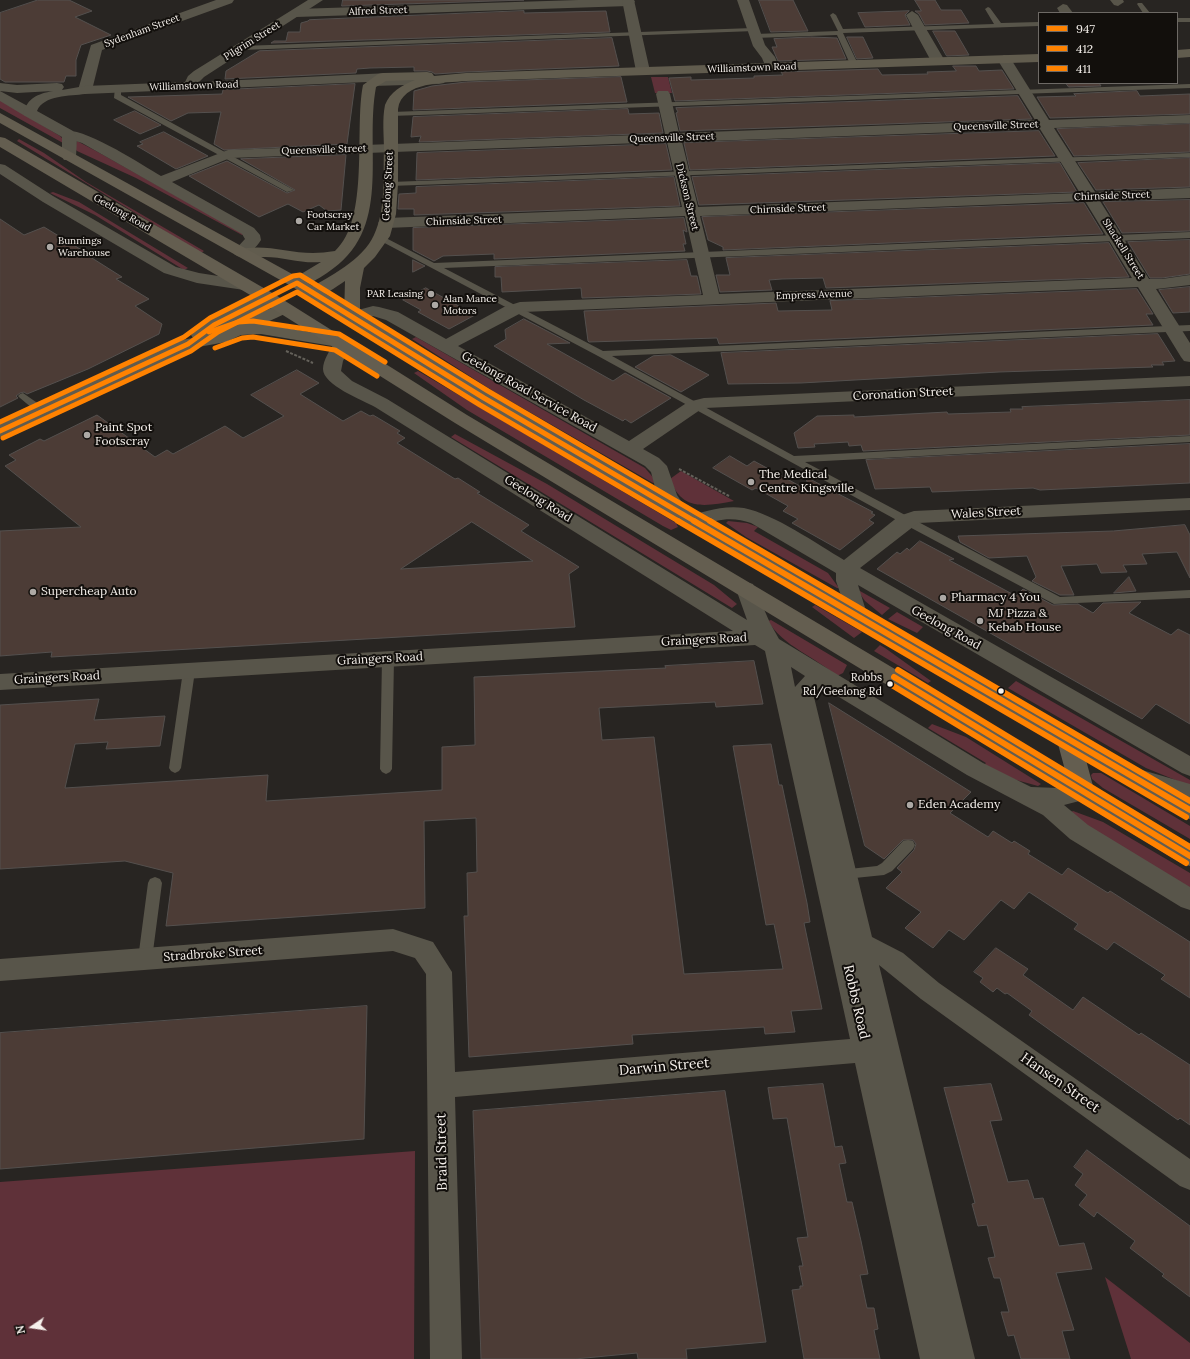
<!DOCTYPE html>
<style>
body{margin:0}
#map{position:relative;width:1190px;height:1359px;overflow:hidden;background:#282522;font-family:Lora,serif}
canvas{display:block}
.legend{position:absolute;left:1038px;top:12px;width:140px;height:72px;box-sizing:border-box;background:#120f0c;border:1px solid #6d6965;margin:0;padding:5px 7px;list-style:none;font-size:12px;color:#f5f0eb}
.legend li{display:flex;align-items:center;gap:8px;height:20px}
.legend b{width:20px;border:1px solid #6d6965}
.north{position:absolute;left:12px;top:1307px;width:40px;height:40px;-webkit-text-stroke:3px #120f0c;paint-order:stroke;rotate:257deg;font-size:11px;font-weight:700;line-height:16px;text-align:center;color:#f5f0eb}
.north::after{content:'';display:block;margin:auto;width:14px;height:18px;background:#f5f0eb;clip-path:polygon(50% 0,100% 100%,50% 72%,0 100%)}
</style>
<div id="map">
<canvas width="1190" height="1359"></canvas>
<ul class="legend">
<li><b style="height:5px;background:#ff8200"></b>947</li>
<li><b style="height:5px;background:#ff8200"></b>412</li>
<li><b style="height:5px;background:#ff8200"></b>411</li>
</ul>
<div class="north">N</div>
</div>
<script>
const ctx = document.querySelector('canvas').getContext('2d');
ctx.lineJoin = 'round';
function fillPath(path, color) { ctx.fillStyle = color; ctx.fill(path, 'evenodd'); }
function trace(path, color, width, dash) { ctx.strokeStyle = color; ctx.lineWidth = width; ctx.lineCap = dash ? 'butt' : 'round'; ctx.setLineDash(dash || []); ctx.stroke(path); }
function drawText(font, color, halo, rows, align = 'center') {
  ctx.font = font + ' Lora,serif'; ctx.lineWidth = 4; ctx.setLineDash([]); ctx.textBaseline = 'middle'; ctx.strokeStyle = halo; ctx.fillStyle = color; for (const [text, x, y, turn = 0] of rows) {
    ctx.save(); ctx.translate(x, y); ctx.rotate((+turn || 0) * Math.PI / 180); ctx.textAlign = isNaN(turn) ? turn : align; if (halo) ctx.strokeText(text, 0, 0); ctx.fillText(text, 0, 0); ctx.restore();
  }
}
fillPath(new Path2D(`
 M651,77H668L672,93H655Z
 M0,100L60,136L62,138L63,143L0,108Z
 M19,139L44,153L86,182L204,251L201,253L17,141Z
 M77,141L96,151L244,234L242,235L136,178L77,151L75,149Z
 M53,192L79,202L188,268L184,270L95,215L50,193Z
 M416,337L645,468L657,482L653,483L493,391L412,339Z
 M418,371L676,523L678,527L671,530L663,526L467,410L414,373Z
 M455,434L547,484L714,585L737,604L732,608L451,437Z
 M681,471L734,501C706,506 682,512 670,479Z
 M728,521L747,523L758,527L754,531L828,573L839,588H837L746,537L726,523Z
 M858,591H860L890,608L882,615L865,601Z
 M815,605L862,632L854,638L812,607Z
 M897,612L923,627L917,633L888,619Z
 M771,620L847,665L843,673L837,676C815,657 783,646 768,621Z
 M880,645L885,648L931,681L928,683L874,651Z
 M1016,681L1190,780V786L1146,768L1008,688Z
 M932,724L966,737L1041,784L1038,786L1009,778L982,767L986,763L928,728Z
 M1093,773H1101L1190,826V839L1103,788L1092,779L1091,775Z
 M1073,811L1103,822L1190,873V888L1072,817L1071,812Z
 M415,1151L414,1359H0V1182Z
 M1105,1277L1190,1343V1359H1131Z`), '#5f3139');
const building = new Path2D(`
 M38,0H69L92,11L75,17L111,35L81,45L76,60V76H66L64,82H5L0,79V13Z
 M343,0H524L342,6Z
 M759,0H793L808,31L771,32Z
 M915,0H935L941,10H961L969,23L925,25L919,14L915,11H921Z
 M524,11V13L606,11L610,32L271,43L274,41H286L288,32H300L301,23L308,21L309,20Z
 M909,11L905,15L910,25L865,27L858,13Z
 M933,31H955L969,55L947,56Z
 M811,37L837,38L846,59L778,61L772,47H777L774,39Z
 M847,37H863L873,58L857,59Z
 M612,38L619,66L466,72L435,74L432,72L427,71H414V67L370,68L357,69L356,73L225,79L226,71L259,51Z
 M953,66H976L979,71L1002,70L1014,89L675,101L669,78L691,77V80L754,78V76L783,75L781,72L878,69L882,75L928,74L927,72L956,71Z
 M621,77L627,102L413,110L414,91L432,86L466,82Z
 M1066,83H1099L1101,86L1069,87Z
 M355,84L347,144L224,150L214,144L221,112L188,113L171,121L128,97L222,94L223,90Z
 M1137,91L1140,96L1190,94V114L1050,118L1037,97L1076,96L1074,94Z
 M1018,96L1032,119L680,131L676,113L678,112L676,108Z
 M628,109L629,114L659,113L663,133L419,142L421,136L411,137L413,117Z
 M135,111L161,125L140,134L114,120Z
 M1190,124V152L1074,156L1057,129Z
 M1039,131L1055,156L690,170L684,143Z
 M164,132L208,156L176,169L137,146L143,144L140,142Z
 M666,144L672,170L416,180L417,153Z
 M346,155L341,210L327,211L319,205L303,212L288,204L259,217L189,176L227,161L287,193L295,190L241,159Z
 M1190,158V187L1096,190L1078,163Z
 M1060,163L1077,192L699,205L692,177Z
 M674,177L680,206L414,215V209H398L399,194L416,193V187Z
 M1190,200V231L1122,233L1103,202Z
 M1084,203L1103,234L723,250V247L708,240L702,217Z
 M684,218L687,232L683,230L686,244H683L685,251L494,259V254L443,256L434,261L413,250V228Z
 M0,219L24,235L44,227L85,252L84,253L122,277L116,279L149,299L135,306L162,324L159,334L88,369L27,394L24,392L20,393L16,396L18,398L0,407Z
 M1190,240V274L1162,278H1150L1128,242Z
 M1109,243L1129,277L826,288L823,278L782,279L769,280L772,290L720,292L716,275H730L726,258Z
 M413,260L425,266L413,272Z
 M687,260L691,276H697L701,294L582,298L581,288L502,292L501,277H495V267Z
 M1190,287V312L1173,313L1159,290Z
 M426,288L475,315L449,329L418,312L421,310L403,300Z
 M1137,289L1153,314H1146L1153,325L719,344L717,338L589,342L588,341L584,311L776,303L778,311L832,310L830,301Z
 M524,319L570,343L547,344L613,381L625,373L671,398L631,423L625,419L623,421L584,400L494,346L506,339L505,330Z
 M1158,334L1175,361L1162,362L1164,365H1151L1153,367L999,372L801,383L728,384L721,353Z
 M671,355L709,375L681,392L635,367L653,356Z
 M297,370L319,383L300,394L343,421L361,411L370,416L373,415L400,431L397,433L405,438L397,443L455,479L458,478L480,492L477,493L529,525L521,531L579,567L569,574L575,627L51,657L52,652L0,656V531L81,527L5,466L16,460L9,455L40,439L44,441L97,415L155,457L167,450L173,454L225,426L243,438L284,416L251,395ZM472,522L533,561L401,569Z
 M1190,400V435L863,451L861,445L849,446L848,442L814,444L815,447L798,448L794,433L817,416L854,415V417L947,412L948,414L1011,412L1010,409H1023L1022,407Z
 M1190,444V483L1040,490L1033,488L932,492L930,487L875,489L866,460Z
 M730,456L747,466L754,461L809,491L806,477L873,512L871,513L875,515L869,520L874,523L840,550L792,523L798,519L783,511L788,506L756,488L752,490L713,468Z
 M1185,525L1190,535V578L1177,552L1142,554L1147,564L1123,565L1127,572L1101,573L1097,564L1061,566L1074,595H1060L1032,581L1036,577L1027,556L989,558L960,542L958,536L1113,531Z
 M920,541L954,559L949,560L1016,596L1023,589L1053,605L1078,604L1093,613L1103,603L1141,602L1129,613L1171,635L1178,629L1190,635V724L1156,704L1142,719L877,569L897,552L900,554L907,548L909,550Z
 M1129,577L1136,591L1114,593Z
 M754,661L763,704L716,707L715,702L599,708L602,740L654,737L684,974L783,969L774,924L766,925L733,746L771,744L779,785H782L807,903L810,922L804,923L822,1009L791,1011L795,1032L765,1034L764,1027L632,1035L633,1044L469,1057L464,916H468L467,873L477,872L476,818L424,821L425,908L166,926L173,873L125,861L0,869V705L99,699L94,720L165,716L160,746L106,749L108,742L75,744L65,788L268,775L266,801L442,790V747L475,745L474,677L666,668L665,666Z
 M829,703L971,792L950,813L988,837L993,831L1012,843L1014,841L1030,851L1028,854L1062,875L1068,868L1108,893L1110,891L1190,942V998L1161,979L1165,975L1114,942L1107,950L1074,929L1078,924L1029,892L1014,909L1001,900L964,940L949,930L933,948L905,928L921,912L886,888L902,872L897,868L914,850L916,844L913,840H903L884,859L865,846Z
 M996,948L1028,969L1023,975L1073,1010L1083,997L1139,1035L1141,1033L1190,1065V1125L1180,1118L1178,1120L1054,1033L1029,1015L1032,1011L1007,993L1005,994L997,988L993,992L980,982L983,978L974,972Z
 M367,1006L364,1139L0,1169V1033Z
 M823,1084L835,1147L842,1146L846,1163L839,1164L847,1202H852L861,1241L868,1274L860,1275L867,1308H874L878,1329L874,1330L880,1359H804L792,1290L800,1289V1286H803L799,1266H803L797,1238L808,1237L787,1118L773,1119L768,1088Z
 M991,1084L1002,1120L990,1121L1008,1182L1028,1180L1034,1199L1043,1198L1059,1246L1084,1243L1092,1269L1056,1273L1074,1330L1062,1331L1070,1359H1021L1014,1335L1008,1336L1001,1312H1009L1000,1278H994L988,1258L995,1257L987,1225L978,1226L972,1204L975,1203L944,1088Z
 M725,1091L766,1342L686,1349L687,1359H638L637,1353L575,1359H481L473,1111Z
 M1087,1150L1190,1226V1297L1162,1276L1164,1274L1130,1248L1135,1241L1097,1212L1094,1217L1079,1205L1087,1195L1075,1185L1083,1174L1074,1167Z`);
fillPath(building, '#4c3c36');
trace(building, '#54504e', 1);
trace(new Path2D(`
 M286,351L313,363
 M679,469L729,496`), '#64615a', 2, [3, 1.5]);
fillPath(new Path2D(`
 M1138,3H1142L1150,13H1143L1137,4Z
 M988,7L990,8L1001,23L1039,22V26L843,33L858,64L854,66L850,64L837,35L755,38L752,36L755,34L838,31L830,15L833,13L836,15L843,29L994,24L985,9Z
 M1177,18H1190V22H1177Z
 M753,28L756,30L755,31L241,50L237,48L241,46Z
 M1190,84V88L391,116L387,114L391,112Z
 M115,87H121V95L294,190L287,192L114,98Z
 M1190,153V157L390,186L386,184L390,182Z
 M1190,232V238L444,268L603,351L1190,325V331L612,356L794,456L1190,436V442L805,462L1060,597L1190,590V598L1054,604L902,523L598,356L377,239L378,237H384L434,263Z
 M23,393L46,409L47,411L46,413H38L20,398L18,396L20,394Z
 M388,655L392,656L394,659L392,769L390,772L386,774L382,772L380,769L382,659L384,656Z
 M189,667L193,668L195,671L181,768L179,771L175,773L171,771L169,768L183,671L185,668Z
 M908,840L913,841L915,845L913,849L892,871L884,875L845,879L840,878L838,874L840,870L877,866L882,863L903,841Z
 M155,877L160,879L162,883L152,959L150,963L145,965L140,963L138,959L148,883L150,879Z`), '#58554a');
fillPath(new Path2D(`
 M216,0H234L232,3L102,50L92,90L90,93H80L78,90L91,45Z
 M578,0H634L635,2L629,6L296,17L290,13L296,9Z
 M737,0H749L765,45L775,57L779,67L777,70H767L762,58L753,46Z
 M1110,0H1123L1124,2L1118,6L1114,5Z
 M1063,4L1067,5L1073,13H1060L1057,8Z
 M912,11L918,15L945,61L943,64H933L931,61L906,15Z
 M1004,55L1009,56L1049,120L1190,115V123L1054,128L1095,192L1190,188V198L1100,201L1149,279H1162L1190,275V285L1156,289L1190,343V362L1184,361L1181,357L1138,287L523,312L458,346L629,441L688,402L704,398L1190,376V386L705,408L700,410L643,449L659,458L667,466L677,495L687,510L684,514L677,516L670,514L657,495L651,472L645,466L386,320L373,316L353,322L347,321L345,317L347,313L373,306L379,307L398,312L446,339L504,307L520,302L703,295L685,216L386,228L381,226L378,223L381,220L386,218L682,207L667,142L230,158L172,182L254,228L260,235L261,240C255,249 247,258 235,255L233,252L245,239L242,234L82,143L63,137L61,134L63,131C83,126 142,165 161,176L228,150L665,134L656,94L658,91H668L670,94L679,133L1035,120L997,59ZM1040,129L1080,193L698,207L682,142ZM1085,201L1132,278L719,294L700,216Z
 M0,91L35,110L37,113L35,116H25L0,101Z
 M0,164L5,165L53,196L176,267L199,273L244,280L250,282L252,285L250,288L244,290L197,283L164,273L43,202L0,174Z
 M342,339L348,340L351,344L343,361L341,371L352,381L387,399L747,620L736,589L739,584L746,582L753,584L770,623L779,639L983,763L1031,787L1059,788L1083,783L1091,786L1095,792L1091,798L1064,805L1088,825L1190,887V910L1181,907L1070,839L1043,815L967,775L821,686L816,691L814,697L872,937L903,953L939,983L1190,1159V1190L1180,1186L921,999L879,965L975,1359H920L855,1063L455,1097L462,1359H430L426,974L415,958L393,951L0,981V959L393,929L433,942L452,972L455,1072L850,1039L765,651L755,645L0,690V674L733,631L375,407C362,400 323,385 323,369C323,360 331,348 336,340ZM791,667L805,676L795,687Z
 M1190,498V510L918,523L860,568L1190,756V776L1182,773L858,585L867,614L863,619L856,621L849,619L836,581V573L751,523C740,519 728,518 716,521C706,524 700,529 689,527L686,522C691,515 699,513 707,511C719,508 731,506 744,508C774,514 817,544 844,560L899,516L914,511Z
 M1142,770L1190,784V802L1134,785L1130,779L1134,773Z`), '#58554a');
fillPath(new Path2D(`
 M308,0H323L204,77L199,82L389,73L394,74L395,77L439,76L444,77L446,80L444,83L439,84L373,86L367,82L85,94C71,96 43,95 37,111L73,131L77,138L76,157L74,160H64L62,157V137L25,116L23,113C28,98 37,94 53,91L17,93L0,91V83L17,85L57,83L62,84L64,87L62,90L85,86L185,82L188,76L194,71Z
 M622,0H634L650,71L648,74H638L636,71Z`), '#58554a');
fillPath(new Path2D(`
 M1190,49V57L1177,58V50Z
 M1039,54V62L466,81C445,83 402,81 398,109V184L396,214L390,236L375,257L364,268L360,288V317L358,321L352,322L346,321L344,317L345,281C334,288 320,300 306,296L304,293L306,290C329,277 363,260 374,235C386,210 383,177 384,150C384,136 382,119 385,105C390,92 402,85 415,80L386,81L376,87C364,152 394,230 327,273C318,279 308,285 297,288L291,286L289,283L291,280L321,262C302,264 284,257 265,257C256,257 247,259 237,256L235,253L237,250C263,243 287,253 313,253C320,253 327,252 335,251C370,219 354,129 363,85L378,74L383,73L427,72L432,73L434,76L466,73Z
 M268,293L274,294L276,298L274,302L212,334L283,303L289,304L291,308L289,312L263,324L338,337L344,338L347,342L344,346L338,347L261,334L241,335L226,342L193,348L0,437V424L182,340L193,338L191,335C200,323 253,297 268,293Z`), '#615c4e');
fillPath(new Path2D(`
 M0,113L303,280L490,394L1190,799V819L1182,817L1086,760L1093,786L1190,844V866L1181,863L455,423L262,302L0,147V137L5,138L274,294L467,415L1065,770L1058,744L478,402L291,286L0,123Z`), '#645e50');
trace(new Path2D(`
 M0,431L188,344L214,325L297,283L484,398L696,522`), '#ff8200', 5);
trace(new Path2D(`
 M694,521L1190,810
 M894,677L1190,856`), '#ff8200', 6);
trace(new Path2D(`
 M215,348L242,338L253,337L335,350L377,376
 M3,438L191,351L218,332L297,292L480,405L680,522`), '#ff8200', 5);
trace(new Path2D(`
 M678,521L1186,817
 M890,684L1186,863`), '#ff8200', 6);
trace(new Path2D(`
 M209,332L238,322L253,321L339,334L385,362
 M0,422L184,337L210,318L293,276L300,275L488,391L712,522`), '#ff8200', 5);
trace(new Path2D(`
 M710,521L1190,801
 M898,670L1190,847`), '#ff8200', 6);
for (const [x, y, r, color] of [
 [299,221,4,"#ada9a5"],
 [50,247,4,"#ada9a5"],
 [431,294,4,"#ada9a5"],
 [435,305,4,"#ada9a5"],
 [87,435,4,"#ada9a5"],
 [751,482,4,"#ada9a5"],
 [33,592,4,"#ada9a5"],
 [943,598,4,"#ada9a5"],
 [980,621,4,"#ada9a5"],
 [890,684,3.5,"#f5f0eb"],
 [1001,691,3.5,"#f5f0eb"],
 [910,805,4,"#ada9a5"]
]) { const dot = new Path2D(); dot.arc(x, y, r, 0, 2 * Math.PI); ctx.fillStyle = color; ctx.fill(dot); trace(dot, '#120f0c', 1.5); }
drawText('10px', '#f5f0eb', '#120f0c', [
 ["Alfred Street",378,11,-2],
 ["Sydenham Street",142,31,-20],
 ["Pilgrim Street",252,41,-32],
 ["Williamstown Road",752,68,-2],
 ["Williamstown Road",194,86,-2],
 ["Queensville Street",996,126,-2],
 ["Queensville Street",672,138,-2],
 ["Queensville Street",324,150,-2],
 ["Geelong Street",388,186,-87],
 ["Chirnside Street",1112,196,-2],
 ["Dickson Street",687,197,76],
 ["Chirnside Street",788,209,-2],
 ["Geelong Road",122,213,30],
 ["Chirnside Street",464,221,-2],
 ["Shackell Street",1123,249,58],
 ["Empress Avenue",814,295,-2]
]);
drawText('10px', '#f5f0eb', '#120f0c', [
 ["Footscray",307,215],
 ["Car Market",307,227],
 ["Bunnings",58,241],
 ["Warehouse",58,253],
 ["PAR Leasing",423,294,"right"],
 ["Alan Mance",443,299],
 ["Motors",443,311]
], 'left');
drawText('11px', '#f5f0eb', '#120f0c', [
 ["Robbs",882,678],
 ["Rd/Geelong Rd",882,692]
], 'right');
drawText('12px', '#f5f0eb', '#120f0c', [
 ["Geelong Road Service Road",529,392,29],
 ["Coronation Street",903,394,-3],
 ["Geelong Road",538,499,32],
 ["Wales Street",986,513,-3],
 ["Geelong Road",946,628,29],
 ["Graingers Road",704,640,-3],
 ["Graingers Road",380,659,-3],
 ["Graingers Road",57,678,-3],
 ["Stradbroke Street",213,954,-4]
]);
drawText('12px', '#f5f0eb', '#120f0c', [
 ["Paint Spot",95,428],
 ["Footscray",95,442],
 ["The Medical",759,475],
 ["Centre Kingsville",759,489],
 ["Supercheap Auto",41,592],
 ["Pharmacy 4 You",951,598],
 ["MJ Pizza &",988,614],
 ["Kebab House",988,628],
 ["Eden Academy",918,805]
], 'left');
drawText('14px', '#f5f0eb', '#120f0c', [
 ["Robbs Road",856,1002,77],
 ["Darwin Street",664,1067,-5],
 ["Hansen Street",1060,1083,35],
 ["Braid Street",442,1152,-91]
]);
</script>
